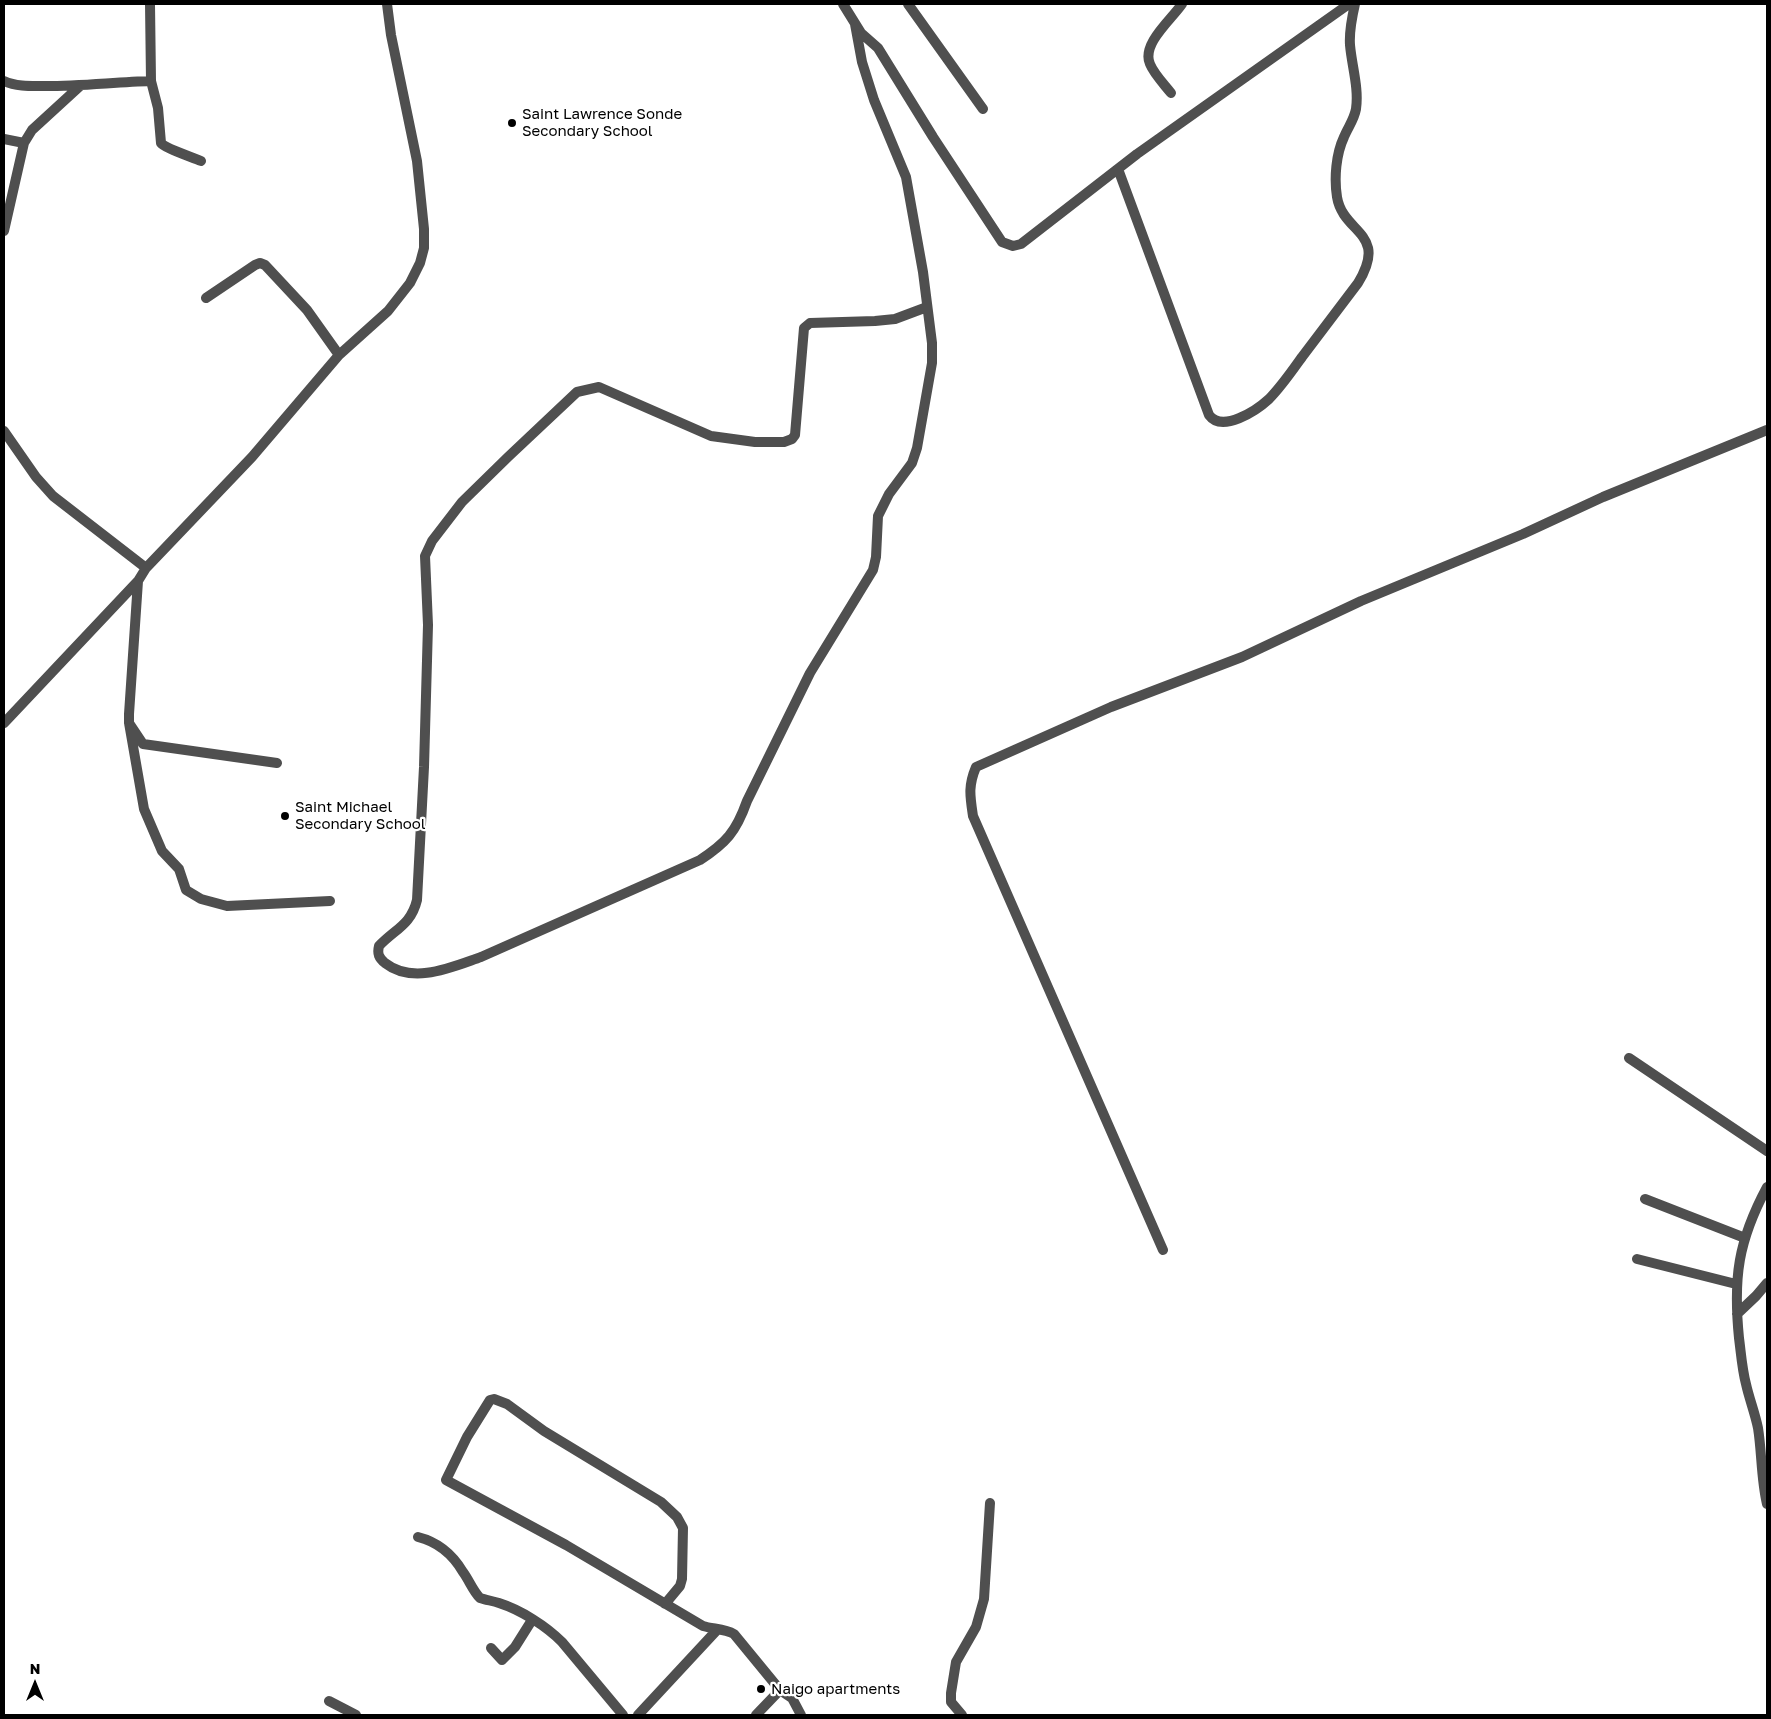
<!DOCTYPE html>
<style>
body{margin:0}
#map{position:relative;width:1771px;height:1719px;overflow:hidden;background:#fff;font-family:"Golos Text",sans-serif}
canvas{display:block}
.frame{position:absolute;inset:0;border:5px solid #000;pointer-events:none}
.north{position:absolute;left:10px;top:1659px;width:50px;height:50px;-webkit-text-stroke:4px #fff;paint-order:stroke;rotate:0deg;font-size:14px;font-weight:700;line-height:20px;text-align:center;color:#000}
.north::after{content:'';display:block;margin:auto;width:18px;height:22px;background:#000;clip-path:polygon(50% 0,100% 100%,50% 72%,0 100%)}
</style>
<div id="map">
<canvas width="1771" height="1719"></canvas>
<div class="frame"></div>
<div class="north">N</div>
</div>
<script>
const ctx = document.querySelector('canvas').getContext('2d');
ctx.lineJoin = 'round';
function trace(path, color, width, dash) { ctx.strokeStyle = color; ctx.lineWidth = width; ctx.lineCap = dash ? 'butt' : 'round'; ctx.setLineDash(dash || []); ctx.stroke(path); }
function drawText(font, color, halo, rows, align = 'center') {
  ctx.font = font + ' "Golos Text",sans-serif'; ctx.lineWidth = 4.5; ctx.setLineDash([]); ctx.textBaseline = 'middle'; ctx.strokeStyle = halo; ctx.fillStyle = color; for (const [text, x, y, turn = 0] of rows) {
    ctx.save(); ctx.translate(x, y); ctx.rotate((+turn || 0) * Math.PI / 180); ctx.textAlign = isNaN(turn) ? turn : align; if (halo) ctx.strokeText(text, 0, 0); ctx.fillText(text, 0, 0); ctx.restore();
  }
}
trace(new Path2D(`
 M150,4L151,81L158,108L161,143C166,149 192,157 201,161
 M843,4L861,33L878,48L933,137L1002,242L1013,246L1021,244L1137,154L1349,4
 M908,4L983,109
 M855,24L862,62L874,100L906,177L923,272L932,343V363L917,448L912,463L889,494L878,516L876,557L873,570L810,673L747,801C736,832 726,843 700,860L481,957C452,967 413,985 385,963C379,958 377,954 379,946C395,929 411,925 417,900L424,767L428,625L425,556L432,541L462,502L508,457L577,392L599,387L711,436L755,442H784L792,439L795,435L804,328L810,323L875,321L895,319L927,307
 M4,81C17,87 32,86 46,86C81,86 116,82 151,81
 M1171,93C1164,84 1154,74 1150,64C1141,44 1172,19 1182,4
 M4,139L24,143
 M1118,169L1209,415C1222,433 1256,411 1269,399C1281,387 1292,371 1302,357C1321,332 1339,308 1358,283C1389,232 1343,234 1337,197C1334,178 1336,154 1344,137C1348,127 1354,120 1356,109C1359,88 1352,67 1350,45C1349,31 1352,17 1355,4
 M4,231L24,143L32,130L80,86
 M206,298L255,265L260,263L265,265L307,310L339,355
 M4,431L36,477L53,496L146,568
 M138,581L129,714V723L143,744L277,763
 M4,723L138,581L146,568L252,457L339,355L388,311L410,283L420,263L424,248V229L417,161L391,35L387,4
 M129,723L144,809L162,851L179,869L186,890L201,899L227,906L330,901
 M1629,1058L1767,1151
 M1767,1187C1738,1241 1733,1278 1739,1338C1741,1353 1742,1369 1746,1384C1749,1398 1755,1413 1758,1428C1762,1453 1761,1479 1767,1504
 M1645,1199L1745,1238
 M1163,1250L973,816C970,796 968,786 976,767L1111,707L1242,657L1361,601L1523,534L1603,497L1767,430
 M1637,1259L1736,1284
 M1737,1314L1756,1296L1767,1283
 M418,1537C438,1542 453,1555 463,1572C469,1580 473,1591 480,1598C486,1600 493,1601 499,1603C521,1610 546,1626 562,1642L623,1715
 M665,1604L680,1586L682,1579L683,1528L677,1517L661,1502L544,1431L507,1404L494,1399L490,1400L467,1437L446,1480L566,1545L703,1626C713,1629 725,1629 734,1634L780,1690L792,1698L801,1715
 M491,1648L502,1660L515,1647L532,1620
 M329,1701L356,1715
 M638,1715L717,1630
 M756,1715L780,1690
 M962,1715L951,1702V1693L956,1662L976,1627L984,1599L990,1503`), '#4f4f4f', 10);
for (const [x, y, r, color] of [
 [512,123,5,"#000"],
 [285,816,5,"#000"],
 [761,1689,5,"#000"]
]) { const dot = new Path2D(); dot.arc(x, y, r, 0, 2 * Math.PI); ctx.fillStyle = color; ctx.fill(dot); trace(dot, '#fff', 2); }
drawText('15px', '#000', '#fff', [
 ["Saint Lawrence Sonde",522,114],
 ["Secondary School",522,131],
 ["Saint Michael",295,807],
 ["Secondary School",295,824],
 ["Naigo apartments",771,1689]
], 'left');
</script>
